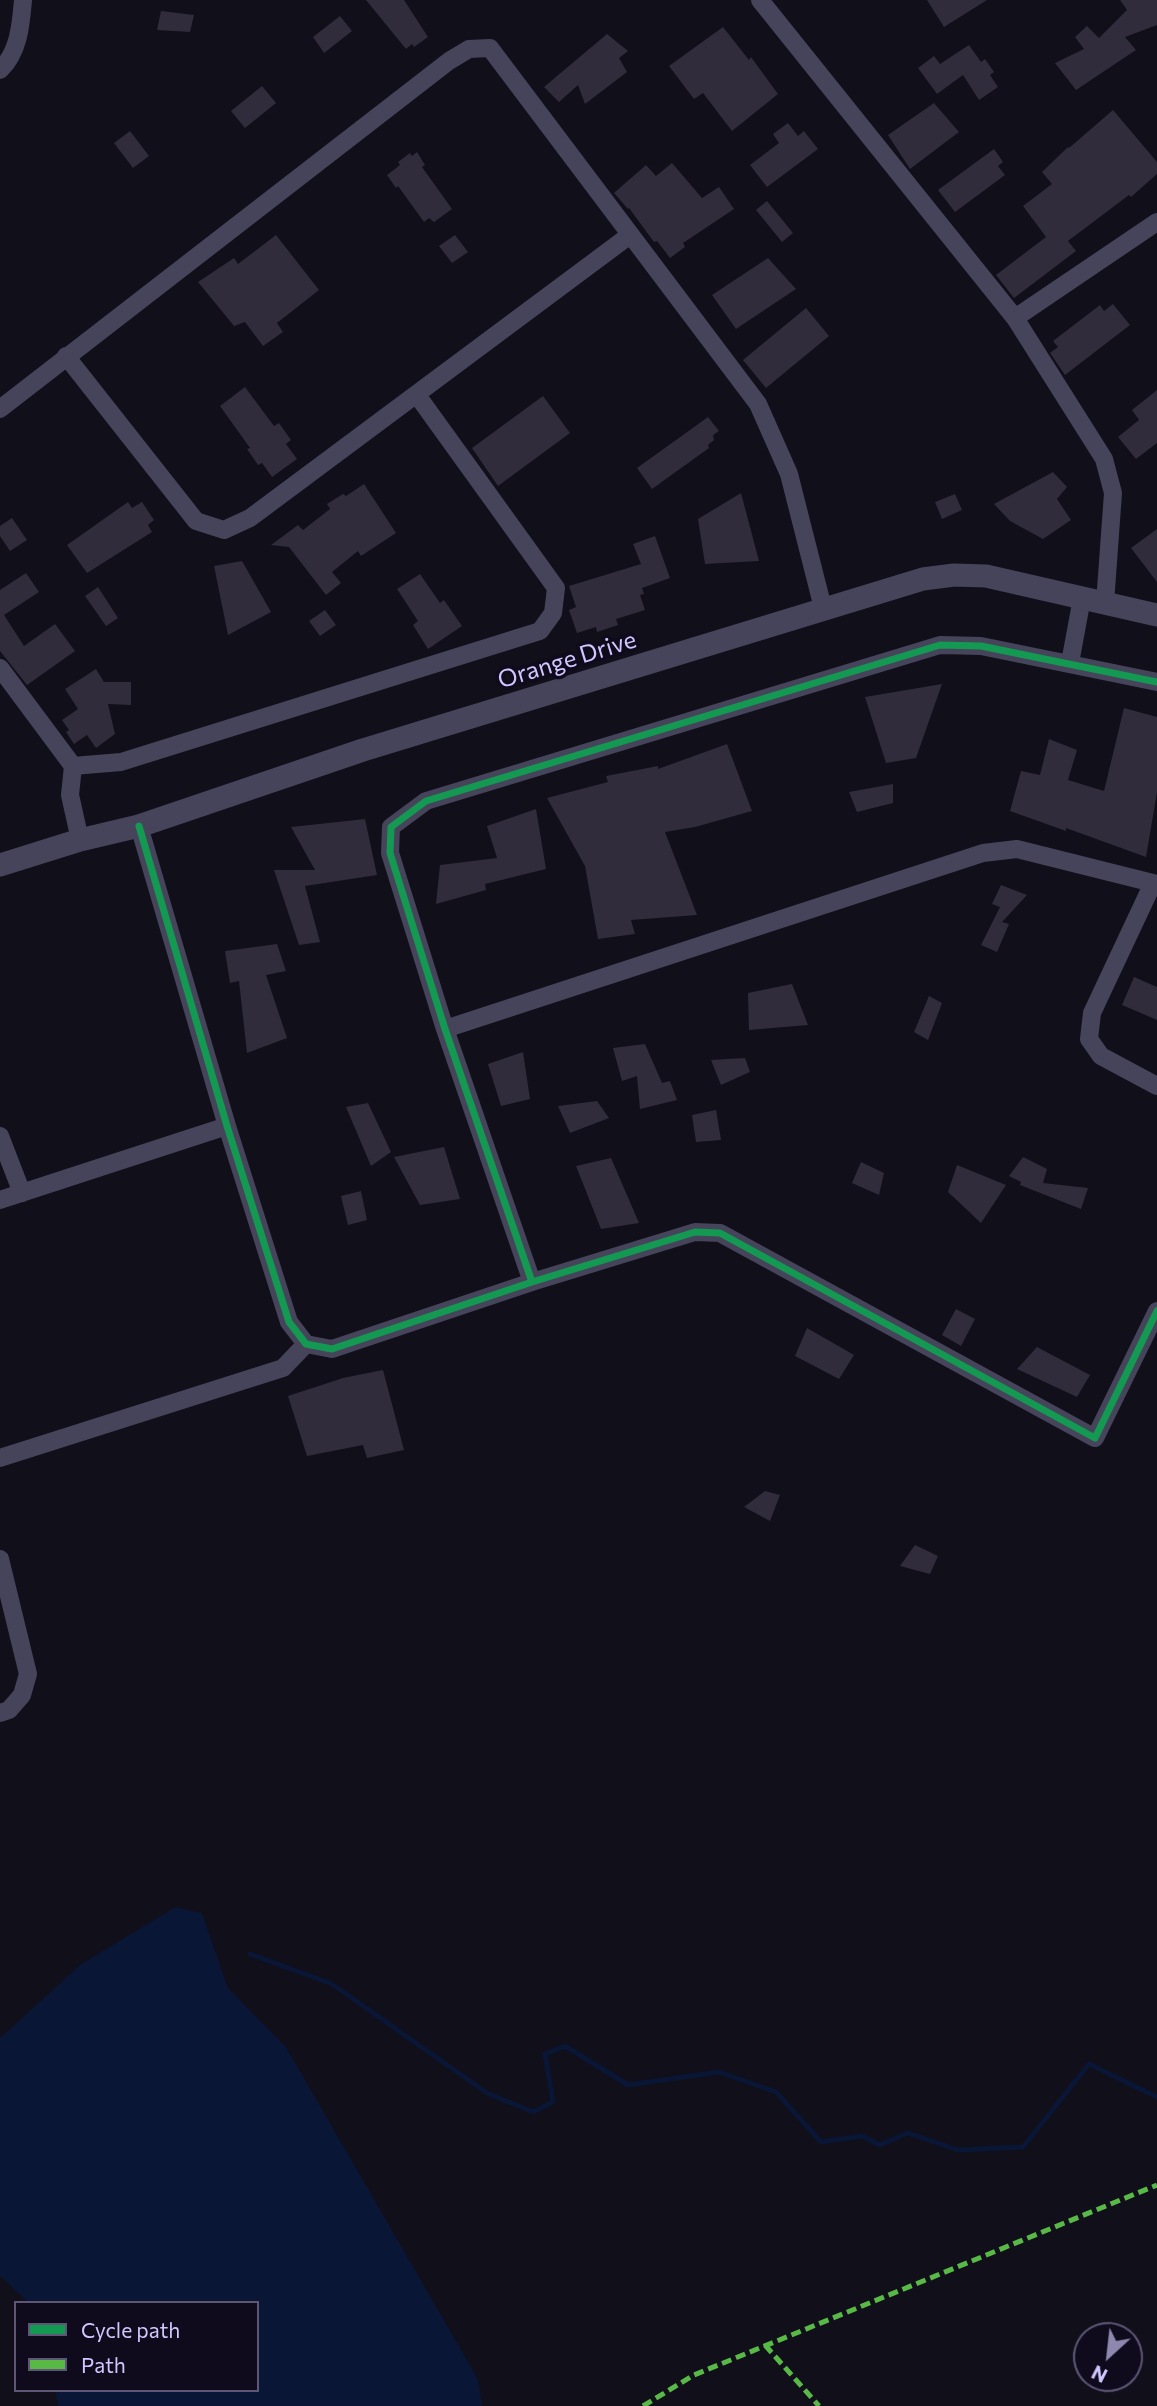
<!DOCTYPE html>
<style>
body{margin:0}
#map{position:relative;width:1157px;height:2406px;overflow:hidden;background:#110f19;font-family:Commissioner,sans-serif}
canvas{display:block}
.legend{position:absolute;left:14px;top:2301px;width:245px;height:91px;box-sizing:border-box;background:#0f0b1d;border:2px solid #5d5677;margin:0;padding:9px 12px;list-style:none;font-size:21px;color:#d1c7ff}
.legend li{display:flex;align-items:center;gap:14px;height:35px}
.legend b{width:35px;border:2px solid #5d5677}
.north{position:absolute;left:1073px;top:2322px;width:70px;height:70px;box-sizing:border-box;background:#0f0b1d;border:2px solid #5d5677;border-radius:50%;rotate:207deg;font-size:19px;font-weight:700;line-height:28px;text-align:center;color:#d1c7ff}
.north::after{content:'';display:block;margin:auto;width:24px;height:32px;background:#8e87ae;clip-path:polygon(50% 0,100% 100%,50% 72%,0 100%)}
</style>
<div id="map">
<canvas width="1157" height="2406"></canvas>
<ul class="legend">
<li><b style="height:9px;background:#139951"></b>Cycle path</li>
<li><b style="height:9px;background:#58b947"></b>Path</li>
</ul>
<div class="north">N</div>
</div>
<script>
const ctx = document.querySelector('canvas').getContext('2d');
ctx.lineJoin = 'round';
function fillPath(path, color) { ctx.fillStyle = color; ctx.fill(path, 'evenodd'); }
function trace(path, color, width, dash) { ctx.strokeStyle = color; ctx.lineWidth = width; ctx.lineCap = dash ? 'butt' : 'round'; ctx.setLineDash(dash || []); ctx.stroke(path); }
function drawText(font, color, halo, rows, align = 'center') {
  ctx.font = font + ' Commissioner,sans-serif'; ctx.lineWidth = 7; ctx.setLineDash([]); ctx.textBaseline = 'middle'; ctx.strokeStyle = halo; ctx.fillStyle = color; for (const [text, x, y, turn = 0] of rows) {
    ctx.save(); ctx.translate(x, y); ctx.rotate((+turn || 0) * Math.PI / 180); ctx.textAlign = isNaN(turn) ? turn : align; if (halo) ctx.strokeText(text, 0, 0); ctx.fillText(text, 0, 0); ctx.restore();
  }
}
fillPath(new Path2D(`
 M175,1907L202,1913L228,1988L286,2047L478,2379L482,2406H58L55,2390H257V2303H29L0,2276V2038L80,1965Z`), '#091636');
trace(new Path2D(`
 M250,1954L332,1984L487,2093L533,2112L553,2102L545,2054L565,2046L628,2085L719,2072L776,2092L821,2142L862,2136L880,2145L908,2133L958,2150L1023,2147L1089,2064L1157,2097`), '#091636', 5);
fillPath(new Path2D(`
 M366,0H404L428,37L414,47L412,44L406,49Z
 M927,0H987L944,27Z
 M1120,0H1157V25L1125,37L1136,50L1076,90L1055,63L1084,49L1075,37L1087,26L1099,38L1127,10Z
 M161,11L194,15L190,32L157,30Z
 M340,16L352,31L324,53L313,37Z
 M723,27L749,60L751,57L778,94L732,131L703,93L694,99L669,66Z
 M607,34L628,51L619,58L627,72L585,104L578,85L559,102L544,87Z
 M969,45L981,62L985,59L994,72L990,75L998,87L979,100L963,75L937,94L918,68L934,56L940,64Z
 M262,86L276,103L245,128L231,111Z
 M934,103L959,132L910,169L888,135Z
 M1113,110L1157,162V174L1131,197L1129,195L1068,241L1076,251L1014,298L996,275L1046,237L1023,206L1052,184L1042,172L1068,147L1069,148Z
 M788,123L798,136L804,131L818,149L767,187L750,165L779,143L773,134Z
 M130,131L149,156L133,168L114,143Z
 M994,149L1003,162L998,166L1005,175L955,212L938,190Z
 M417,152L425,165L422,167L452,209L434,222L429,218L424,222L398,186L396,188L387,175L400,165L398,162L410,153L412,156Z
 M672,163L702,198L719,187L734,209L683,243L685,247L670,258L657,241L654,242L629,208L628,209L614,193L646,165L656,176Z
 M767,201L793,233L782,242L756,210Z
 M276,235L319,290L277,323L283,332L263,346L245,322L234,326L198,282L234,258L238,264Z
 M455,235L468,252L452,263L439,246Z
 M768,258L796,289L736,329L712,295Z
 M1113,304L1130,325L1065,375L1050,353L1058,347L1053,341L1100,305L1104,311Z
 M806,308L829,336L766,388L743,360Z
 M245,387L274,426L279,423L291,440L286,444L297,459L272,477L262,463L258,465L247,449L250,448L220,406Z
 M1157,390V443L1136,459L1118,437L1139,420L1132,410Z
 M543,396L570,433L498,486L472,448Z
 M708,417L719,431L713,435L714,440L708,445L709,448L652,489L637,468Z
 M1053,472L1067,487L1057,499L1071,520L1043,539L1010,521L994,504Z
 M364,484L396,533L361,556L358,551L332,572L341,583L326,595L289,547L271,545L298,525L303,530L330,509L327,504L343,494L346,496Z
 M741,493L759,561L705,564L698,519Z
 M955,494L962,510L942,519L935,502Z
 M128,502L132,508L142,502L154,520L148,525L152,532L87,573L67,545Z
 M12,518L27,540L10,551L0,536V526Z
 M1157,529V582L1131,548Z
 M655,536L670,578L642,588L644,594L640,595L645,610L616,619L618,625L597,632L596,627L577,633L569,610L576,607L569,586L641,564L633,544Z
 M242,561L271,612L228,635L214,566Z
 M26,573L39,592L4,615L24,646L55,624L75,651L27,685L0,651V590Z
 M420,574L440,603L444,600L462,626L428,649L413,625L418,621L397,589Z
 M98,587L118,618L106,626L85,596Z
 M325,610L336,625L320,636L309,621Z
 M96,669L104,682H131V705L108,704L115,734L96,748L87,735L74,744L66,732L69,730L62,720L78,709L65,689Z
 M942,684L916,758L886,763L865,697Z
 M1124,708L1157,717V792L1146,857L1066,828V831L1010,811L1021,771L1040,775L1049,739L1077,750L1068,780L1104,791Z
 M727,744L752,811L695,827L665,832L697,915L631,920L635,934L598,939L585,866L547,798L608,782L606,776L658,766V769Z
 M893,784V803L857,812L849,792Z
 M536,809L546,869L485,884L486,890L436,904L440,865L497,858L487,826Z
 M365,819L377,875L305,886L320,942L299,945L274,870H315L291,827Z
 M1001,885L1027,895L1002,922L1009,924L997,952L981,945L1000,907L992,904Z
 M277,944L286,971L266,975L287,1038L247,1053L239,981L230,983L225,951Z
 M1134,977L1157,987V1020L1122,1005Z
 M792,984L808,1025L749,1030L748,993Z
 M929,996L942,1003L928,1040L914,1032Z
 M645,1044L662,1083L670,1081L677,1100L640,1109L637,1076L622,1081L613,1048Z
 M523,1052L530,1099L501,1106L488,1064Z
 M745,1058L750,1072L721,1085L711,1060Z
 M597,1101L609,1118L570,1133L558,1106Z
 M368,1103L391,1152L371,1166L346,1107Z
 M716,1110L721,1140L696,1142L692,1115Z
 M444,1147L460,1199L420,1205L394,1157Z
 M1023,1157L1047,1169L1043,1183L1088,1188L1081,1209L1020,1185L1021,1182L1009,1176Z
 M611,1158L639,1223L601,1229L576,1166Z
 M861,1162L884,1173L879,1195L852,1183Z
 M957,1165L1006,1185L981,1223L948,1192Z
 M361,1191L367,1220L348,1225L341,1196Z
 M956,1309L975,1319L961,1346L942,1335Z
 M807,1328L854,1355L839,1379L795,1356Z
 M1037,1347L1090,1375L1077,1397L1017,1369Z
 M383,1370L404,1450L367,1458L363,1445L307,1456L288,1396L343,1378Z
 M765,1491L780,1495L770,1521L744,1507Z
 M915,1545L938,1556L930,1574L900,1566Z`), '#302c3c');
trace(new Path2D(`
 M760,0L1015,318L1104,459L1113,493L1105,603
 M0,70C19,52 21,24 23,0
 M1015,318L1157,222
 M66,356L196,521L224,530L250,518L630,235
 M0,409L449,61L469,49L490,48L758,404L789,474L823,608
 M1070,663L1082,598
 M0,668L73,766L121,762L540,631L553,613L556,588L417,395
 M73,766L70,795L80,840
 M139,826L227,1126L289,1322L306,1344L332,1349L532,1282L695,1232L720,1233L1095,1438L1157,1311
 M1153,883L1092,1013L1089,1039L1101,1056L1157,1086
 M445,1029L983,853L1017,849L1157,884
 M0,1136L22,1193
 M0,1200L227,1126
 M532,1282L445,1029L390,853L391,827L426,801L940,645L981,646L1157,682
 M0,1458L283,1368L306,1344
 M0,1559L28,1674L22,1695L9,1710L0,1713`), '#46445a', 18);
trace(new Path2D(`
 M0,865L80,840L139,826L363,750L923,579L954,575L986,576L1157,615`), '#46445a', 23);
trace(new Path2D(`
 M765,2345L819,2406
 M643,2406L694,2375L1157,2185`), '#58b947', 5, [10, 5]);
trace(new Path2D(`
 M139,826L227,1126L289,1322L306,1344L332,1349L532,1282L695,1232L720,1233L1095,1438L1157,1311
 M532,1282L445,1029L390,853L391,827L426,801L940,645L981,646L1157,682`), '#139951', 7);
drawText('24px', '#d1c7ff', '#0f0b1d', [
 ["Orange Drive",567,660,-17]
]);
</script>
